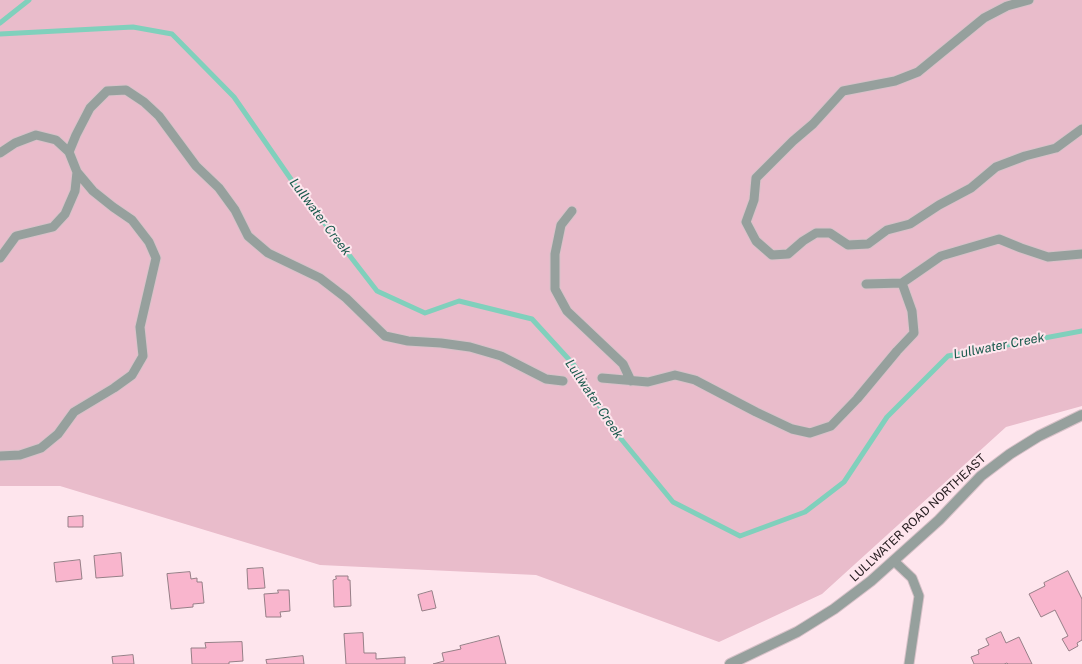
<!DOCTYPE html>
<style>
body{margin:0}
canvas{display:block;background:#fee5ed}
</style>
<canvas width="1082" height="664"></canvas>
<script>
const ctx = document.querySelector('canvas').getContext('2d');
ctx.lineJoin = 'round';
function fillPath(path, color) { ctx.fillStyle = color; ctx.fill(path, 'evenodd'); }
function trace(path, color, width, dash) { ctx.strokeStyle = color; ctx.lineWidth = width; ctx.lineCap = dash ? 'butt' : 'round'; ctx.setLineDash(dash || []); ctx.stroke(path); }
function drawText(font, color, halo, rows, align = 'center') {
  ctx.font = font + ' "Public Sans",sans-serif'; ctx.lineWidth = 4; ctx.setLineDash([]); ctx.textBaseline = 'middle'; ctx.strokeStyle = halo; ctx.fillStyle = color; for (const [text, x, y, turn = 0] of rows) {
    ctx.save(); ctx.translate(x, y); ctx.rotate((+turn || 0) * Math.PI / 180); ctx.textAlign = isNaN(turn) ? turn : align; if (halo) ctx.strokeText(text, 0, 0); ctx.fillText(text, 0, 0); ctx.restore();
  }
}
fillPath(new Path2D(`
 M0,0H1082V406L1006,427L822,594L719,642L536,575L320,565L60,486H0Z`), '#e9bccb');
trace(new Path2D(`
 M0,23L29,0
 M0,34L133,27L172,34L234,97L295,185L377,291L425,313L459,301L532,319L574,365L617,434L673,502L740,536L805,512L844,482L887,417L948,356L1082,331`), '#80d0bc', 5);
const building = new Path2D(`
 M83,516V527H68V517Z
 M121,553L123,576L96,578L94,556Z
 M80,560L82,579L56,582L54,563Z
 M263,568L265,588L248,589L247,569Z
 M1068,571L1082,599V640L1077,643L1078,646L1069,651L1062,639L1068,636L1055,610L1041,617L1029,594L1045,586L1044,583Z
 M190,572L191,579L197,578V582H202L204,603L193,604V607L171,609L167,574Z
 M336,576H348V580H350L351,606L334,607L333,580L336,579Z
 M278,590H289L290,611L280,612L281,617H266L264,594L278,593Z
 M432,591L436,608L422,611L418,595Z
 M1001,632L1006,643L1019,637L1032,664H1008L1007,663L1004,664H974L971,657L979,654L978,650L989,645L986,639Z
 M363,633L364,653H376V659L405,657V664H346L344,634Z
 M499,636L506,664H433L444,661L442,653L461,649L460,646Z
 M242,642L243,661L229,662V664H192L191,648H206L205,643Z
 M133,655L134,664H113L112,657Z
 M303,656L304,664H267L266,660Z`);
fillPath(building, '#f9b5cd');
trace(building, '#967f87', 1);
const service = new Path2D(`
 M1029,0L1007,6L984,18L918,72L895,81L843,91L813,124L793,141L756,178L754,200L746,222L756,241L772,255L788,254L803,241L816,233H830L848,245L868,244L887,230L910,224L939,205L971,188L996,167L1025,156L1056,148L1082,129
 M0,153L15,143L36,135L56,140L69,152
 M572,211L561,225L555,254V289L567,311L623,364L631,381
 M0,258L16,236L53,227L65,214L75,191L77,172
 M866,284L902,283
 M602,378L648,382L675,375L695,380L756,412L792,429L810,433L831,426L857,399L897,351L914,333L912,311L902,283L941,256L999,239L1021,248L1048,257L1082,254
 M0,456L20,455L41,448L58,434L74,412L114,388L132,375L143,356L140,327L156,258L149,242L132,220L113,207L93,191L77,172L69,152L76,135L90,108L107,91L126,90L144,102L159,116L196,166L219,188L235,210L248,236L268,253L320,278L346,298L385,336L408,341L441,343L470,347L501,356L546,379L563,381
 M894,561L912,578L919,596L909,664`);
const minor = new Path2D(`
 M730,664L797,632L834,609L871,581L939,520L981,476L1010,454L1039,436L1082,415`);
trace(service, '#d8c2c9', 11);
trace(minor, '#d8c2c9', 12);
trace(new Path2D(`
 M575,380L590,379`), '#928187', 2.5, [2, 3]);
trace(service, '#96a09d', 9);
trace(minor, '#96a09d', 10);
drawText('12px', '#292023', '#fee5ed', [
 ["LULLWATER ROAD NORTHEAST",918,518,-43]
]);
drawText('italic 13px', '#1b5b4e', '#fee5ed', [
 ["Lullwater Creek",320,217,53],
 ["Lullwater Creek",999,346,-11],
 ["Lullwater Creek",594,399,56]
]);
</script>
